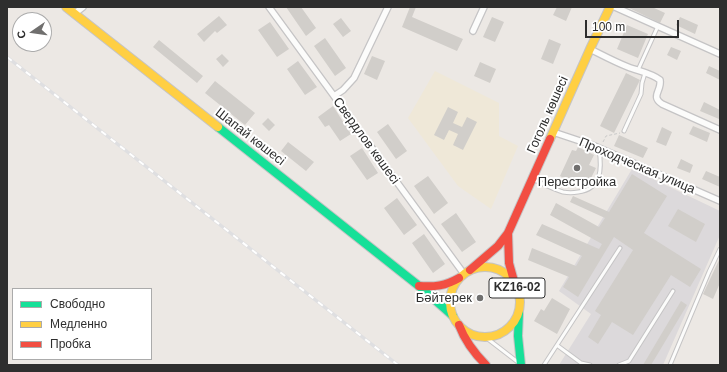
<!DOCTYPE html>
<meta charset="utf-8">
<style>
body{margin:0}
#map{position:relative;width:727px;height:372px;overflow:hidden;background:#ece8e4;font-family:Arial,sans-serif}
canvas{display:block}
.frame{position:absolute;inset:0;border:8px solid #2e2e2e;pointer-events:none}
.legend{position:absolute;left:12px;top:288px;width:140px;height:72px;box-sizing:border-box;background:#fff;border:1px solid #ababab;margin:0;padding:5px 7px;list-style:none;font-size:12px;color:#2e2e2e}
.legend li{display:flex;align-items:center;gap:8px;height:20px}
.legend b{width:20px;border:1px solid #ababab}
.north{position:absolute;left:12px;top:12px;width:40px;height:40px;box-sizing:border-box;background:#fff;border:1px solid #ababab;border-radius:50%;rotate:257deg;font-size:11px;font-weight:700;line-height:16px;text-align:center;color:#2e2e2e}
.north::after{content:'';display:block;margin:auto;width:14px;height:18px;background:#706f6e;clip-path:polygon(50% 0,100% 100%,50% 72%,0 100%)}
.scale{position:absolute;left:585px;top:20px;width:94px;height:18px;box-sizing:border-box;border:2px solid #2e2e2e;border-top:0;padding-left:5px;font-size:12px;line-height:14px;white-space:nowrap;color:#2e2e2e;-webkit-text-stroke:3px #fff;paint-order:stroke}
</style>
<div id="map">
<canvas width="727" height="372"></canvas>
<div class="frame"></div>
<ul class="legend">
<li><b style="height:5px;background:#16e098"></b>Свободно</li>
<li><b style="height:5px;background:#ffcf43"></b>Медленно</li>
<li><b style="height:5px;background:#f24e42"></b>Пробка</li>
</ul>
<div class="north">С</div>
<div class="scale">100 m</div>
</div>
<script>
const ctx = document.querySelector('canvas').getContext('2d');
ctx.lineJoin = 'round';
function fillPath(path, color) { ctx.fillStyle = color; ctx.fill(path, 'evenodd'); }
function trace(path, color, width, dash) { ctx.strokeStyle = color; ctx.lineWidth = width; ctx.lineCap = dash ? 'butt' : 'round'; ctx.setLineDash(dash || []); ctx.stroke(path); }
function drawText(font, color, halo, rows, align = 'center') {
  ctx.font = font + ' Arial,sans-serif'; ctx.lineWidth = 4; ctx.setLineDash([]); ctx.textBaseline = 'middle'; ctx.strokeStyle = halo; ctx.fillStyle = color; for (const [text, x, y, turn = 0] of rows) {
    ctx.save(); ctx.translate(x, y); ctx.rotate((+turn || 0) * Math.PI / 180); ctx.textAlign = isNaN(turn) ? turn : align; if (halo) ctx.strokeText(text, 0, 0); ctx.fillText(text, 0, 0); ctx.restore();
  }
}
fillPath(new Path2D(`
 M632,169L720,211V235L663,365H559L591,314L559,291Z`), '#dcd9db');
fillPath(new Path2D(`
 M435,71L499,103V136L518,146L491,209L458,186L408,118Z`), '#efe8d8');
fillPath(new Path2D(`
 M286,7H301L316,28L306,36Z
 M410,7H416L412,17L463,39L457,51L402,27Z
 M557,7H572L566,21L553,15Z
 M627,7H652L665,13L660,23Z
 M219,16L227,25L217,33L215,31L204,42L197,34Z
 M492,17L504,22L495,42L483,37Z
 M680,17L698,25L695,34L676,25Z
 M341,18L351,31L343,37L333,24Z
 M270,22L289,49L277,57L258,30Z
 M627,25L648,34L638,58L617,49Z
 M325,38L346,68L335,76L314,46Z
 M549,39L561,44L553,64L541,59Z
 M159,40L203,76L197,83L153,47Z
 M671,47L681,51L677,60L667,55Z
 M222,54L229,61L223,67L216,59Z
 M372,56L385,61L377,80L364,74Z
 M298,61L317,87L305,95L287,69Z
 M480,62L496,69L490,83L474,76Z
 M709,66L720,71V80L706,73Z
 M626,73L640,80L614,133L600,126Z
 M215,81L255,113L245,125L205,93Z
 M704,102L720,110V116L719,119L700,111Z
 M333,106L351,134L340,141L329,125L325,127L318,117Z
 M448,107L458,112L453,123L462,127L467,117L477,122L463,150L453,145L458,134L449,130L444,140L434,135Z
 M268,118L275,125L269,131L262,124Z
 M388,124L407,151L396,159L377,132Z
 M693,126L710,133L707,142L689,134Z
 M662,127L672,132L666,146L656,142Z
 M619,135L648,148L643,158L614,146Z
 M288,142L314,162L306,171L281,151Z
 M578,147L594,155L589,165L596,168L589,182L583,179L579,186L560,176L572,150L576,151Z
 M362,148L378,173L367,180L350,156Z
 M681,159L693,165L690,173L677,168Z
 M706,171L720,177V187L702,179Z
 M632,174L667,196L644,233L701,269L690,287L671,275L633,335L612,322L598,344L588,337L601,315L595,311L633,250L614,237L578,297L563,287L569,277L528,260L532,248L576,266L582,256L536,235L542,224L599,249L602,244L550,215L556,203L599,227L605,218L570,202L573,196L609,212Z
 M428,176L448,203L434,214L414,186Z
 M397,198L417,225L404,235L384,208Z
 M678,209L705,224L696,242L668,226Z
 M456,213L476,242L462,252L441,224Z
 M424,234L445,264L433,273L412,243Z
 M720,258V283L713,299L703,294Z
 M552,298L570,309L557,334L534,321L541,309L544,311Z
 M681,301L687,305L651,365H643Z`), '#d1ceca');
const lane = new Path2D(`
 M638,70L658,26
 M624,131L641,94L642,83L645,73
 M534,180C543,184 553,189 563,192C568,193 573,193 578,192C602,189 602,169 599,149
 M484,336L519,363
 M558,346L581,363L590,365
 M544,365L620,248
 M619,365L629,361L673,291
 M670,365L709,272L720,249`);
const street = new Path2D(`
 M269,7L464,274
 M615,7L720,54
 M74,14L83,7
 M473,31L484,7
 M590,49C602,55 615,62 628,67C638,71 651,73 660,80C662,91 650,96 662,104L720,130
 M334,96L343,90L354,78L388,7
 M553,132L592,145L720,201`);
const fast = new Path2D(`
 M218,127L419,286L453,316
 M519,313L518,336L521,365`);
const slow = new Path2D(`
 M66,7L218,127
 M550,139L590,49L610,7
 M450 302a35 35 0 1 1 70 0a35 35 0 1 1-70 0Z`);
const jam = new Path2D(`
 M508,233L509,263L514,281
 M470,270L498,246L508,233L550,139
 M419,286C435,287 445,286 459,278
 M459,325C465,341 474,353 486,365`);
trace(lane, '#c5c4c5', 5);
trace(street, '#c5c4c5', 8);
trace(fast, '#c5c4c5', 10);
trace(slow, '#c5c4c5', 10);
trace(jam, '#c5c4c5', 10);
trace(new Path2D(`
 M603,142L606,136L620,133`), '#c9c9c8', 1, [3, 2]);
trace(lane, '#fcfcfb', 3);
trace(street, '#fcfcfb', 5.5);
trace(fast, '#16e098', 8);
trace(slow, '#ffcf43', 8);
trace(jam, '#f24e42', 8);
const rail = new Path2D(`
 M7,57L398,365`);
trace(rail, '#dfdfe1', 3.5);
trace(rail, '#fff', 2, [6]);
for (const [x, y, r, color] of [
 [577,168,4,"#706f6e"],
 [480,298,4,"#706f6e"]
]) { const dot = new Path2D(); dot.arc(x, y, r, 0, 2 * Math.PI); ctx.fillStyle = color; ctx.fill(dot); trace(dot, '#fff', 1.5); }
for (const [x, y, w] of [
 [517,288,56]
]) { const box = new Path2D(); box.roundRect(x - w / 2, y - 10, w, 20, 3); ctx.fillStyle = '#fff'; ctx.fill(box); trace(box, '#2e2e2e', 1); }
drawText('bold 12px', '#2e2e2e', null, [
 ["KZ16-02",517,288]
]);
drawText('13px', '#2e2e2e', '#fff', [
 ["Гоголь көшесі",548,115,-66],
 ["Шапай көшесі",250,137,38],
 ["Свердлов көшесі",366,141,54],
 ["Проходческая улица",637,166,23]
]);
drawText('13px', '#2e2e2e', '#fff', [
 ["Перестройка",577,182],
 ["Бәйтерек",472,298,"right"]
]);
</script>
